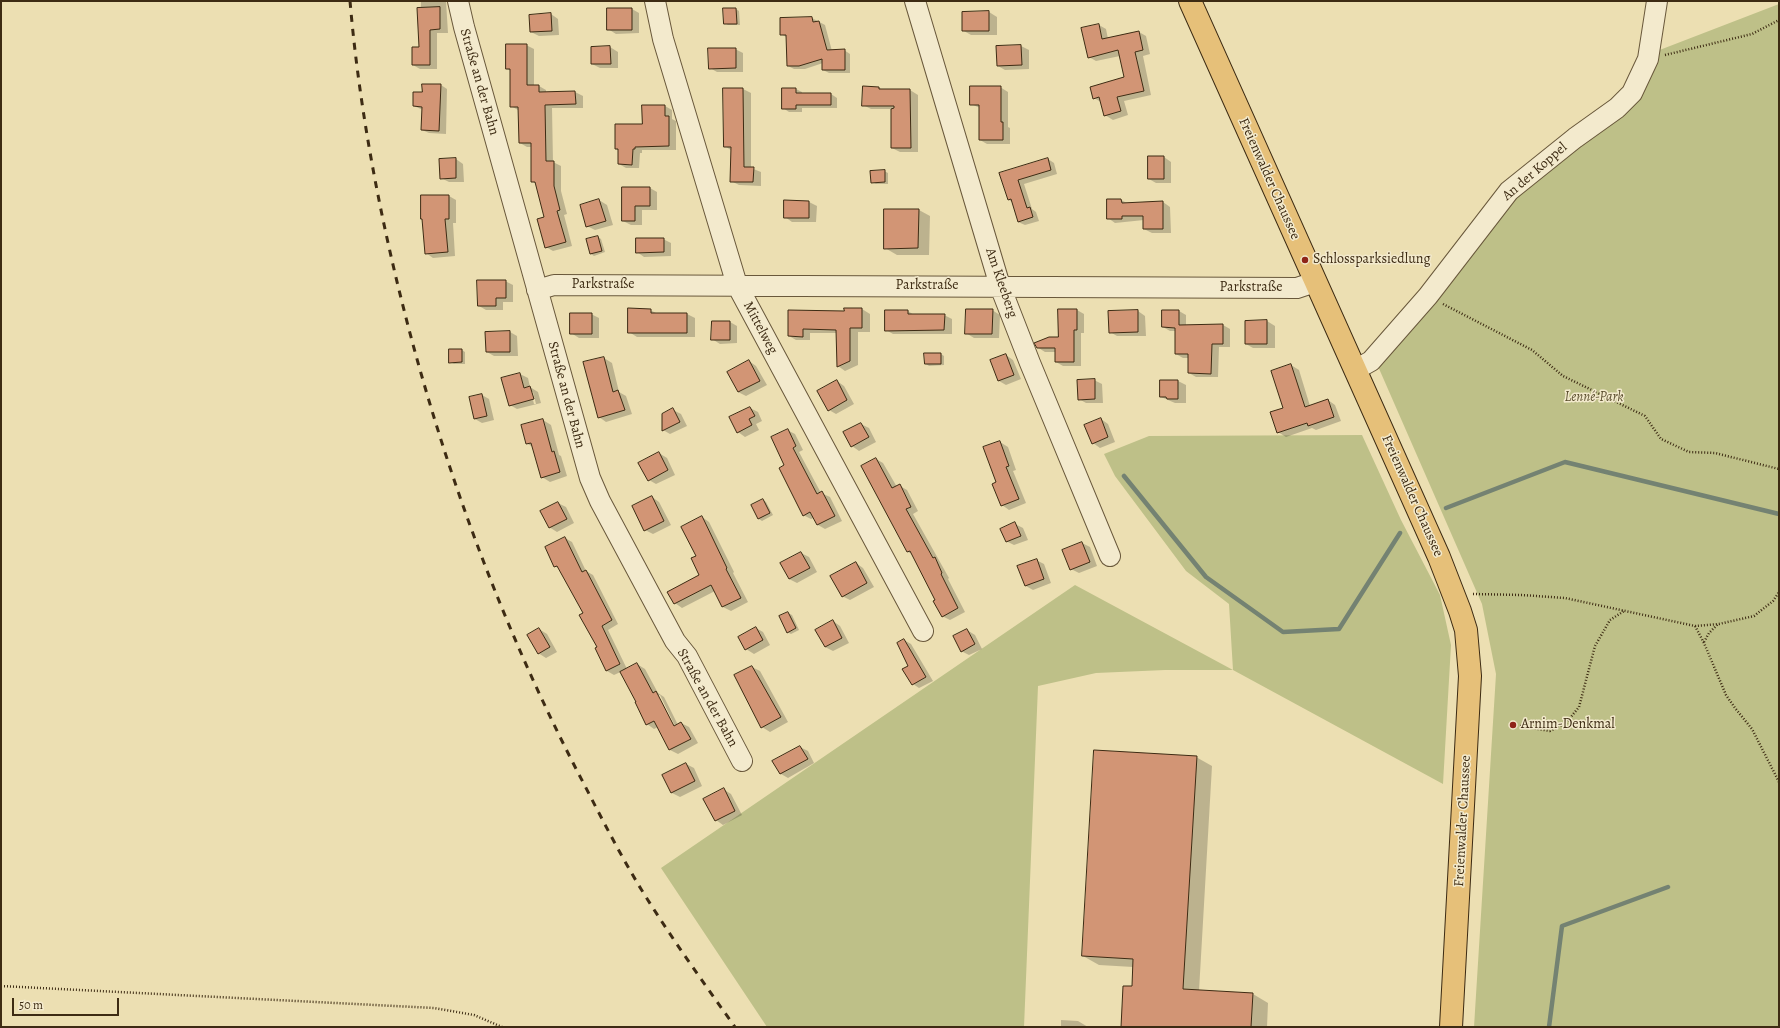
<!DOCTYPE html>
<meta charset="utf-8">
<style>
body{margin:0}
#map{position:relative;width:1780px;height:1028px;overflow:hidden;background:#ecdfb2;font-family:Alegreya,serif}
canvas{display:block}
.frame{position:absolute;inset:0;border:2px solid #3d2b13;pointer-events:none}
.scale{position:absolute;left:12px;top:998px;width:107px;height:18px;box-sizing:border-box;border:2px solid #3d2b13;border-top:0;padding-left:5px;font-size:12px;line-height:14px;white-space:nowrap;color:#3d2b13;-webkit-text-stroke:3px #f3eacd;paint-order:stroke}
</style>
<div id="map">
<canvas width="1780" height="1028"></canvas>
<div class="frame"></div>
<div class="scale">50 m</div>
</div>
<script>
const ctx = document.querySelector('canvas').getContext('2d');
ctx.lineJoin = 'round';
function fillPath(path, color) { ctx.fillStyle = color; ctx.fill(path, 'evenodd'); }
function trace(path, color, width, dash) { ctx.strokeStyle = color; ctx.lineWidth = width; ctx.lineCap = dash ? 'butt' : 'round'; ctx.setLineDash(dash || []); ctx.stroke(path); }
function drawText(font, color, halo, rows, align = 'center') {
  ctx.font = font + ' Alegreya,serif'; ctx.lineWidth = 3; ctx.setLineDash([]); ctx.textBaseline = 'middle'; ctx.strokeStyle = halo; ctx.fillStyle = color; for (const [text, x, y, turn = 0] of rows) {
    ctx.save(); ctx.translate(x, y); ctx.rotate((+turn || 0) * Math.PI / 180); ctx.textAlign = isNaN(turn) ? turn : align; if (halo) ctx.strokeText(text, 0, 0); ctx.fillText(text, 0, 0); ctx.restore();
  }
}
fillPath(new Path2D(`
 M1779,4V1027H1474L1496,674L1482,604L1377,364L1505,181L1554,142H1582L1657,51Z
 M1362,435L1401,520L1440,595L1451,645L1443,784L1233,670H1165L1096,673L1038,686L1024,1027H767L661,868L1075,585L1233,670L1229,604L1186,571L1115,476L1104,454L1149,436Z`), '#bec088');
fillPath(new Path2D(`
 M421,1H446L448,33H437V69H420L413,65L420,48Z
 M632,9L639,13V33L616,34L608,29Z
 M736,9L739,11L740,25H728L725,23Z
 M989,12L997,17V35H971L964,31Z
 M551,14L558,19L559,35L539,36L531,32Z
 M812,18L825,25L832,51L844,50L850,54V73H829L823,70V63L805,69H794L788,66V38L781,34Z
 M1099,25L1106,29L1108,39L1139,32L1146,36L1150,54L1143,56L1151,95L1124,101L1128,115L1113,120L1105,115L1101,102L1094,98L1125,78L1120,56L1096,61L1089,57Z
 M526,45L534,49V86H539L546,90V93L575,92L583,96V108H552L553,162L561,166V191L567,214L564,215L572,246L553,251L546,247L545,218L536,184L532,181V147H527L520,143L518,110L511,106V71L507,69Z
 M1021,46L1029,50V69L1005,70L998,66L997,47Z
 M610,47L618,52V68H600L592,64Z
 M735,49L743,53V72H717L710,68Z
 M441,85L447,89L446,134L429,133L422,130L423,110L414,106L423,93Z
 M1000,87L1008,92V127L1010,128V144H987L980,140V108L971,104Z
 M879,88L884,90H910L918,95V152H900L892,148V109H871L863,105Z
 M724,89H743L751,93V168L761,172V186L739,185L731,181L732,151L725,146Z
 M796,89L802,92V94H831L837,98V108H802V112H789L783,108Z
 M665,106L672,110V119L676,121V150H642V153H640L639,168H626L619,164V151L616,149Z
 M1164,157L1171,162V183H1156L1149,179Z
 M456,159L463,164L464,182H449L441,178Z
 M1048,159L1054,163L1057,174L1024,184L1032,209L1036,212L1039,221L1025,225L1018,222L1012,202L1009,200L1000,174Z
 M884,171L888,173V184H876L872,182Z
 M650,188L657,192V210H642V225H631L623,221Z
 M449,196L456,200V223H453L455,256L433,258L426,253Z
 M599,200L607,205L613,225L595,230L587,226Z
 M1108,200H1121L1129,204L1163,202L1170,207L1171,233H1152L1144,229V220L1115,223L1108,218Z
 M785,201L809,202L817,206L816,222H792L785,217Z
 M919,210L930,216L929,255H897L885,248Z
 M598,237L601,239L605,252L594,256L591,254Z
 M663,239L671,243V256L644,257L637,252Z
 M505,281L513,285V302H503V310H486L479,306Z
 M845,309H862L870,314V332H858V365L845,371L838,366L837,333H810V340H796L789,336V311L845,312Z
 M650,310L658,314H687L695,318V337H637L629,332Z
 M992,310L1000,315L999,338H974L966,333Z
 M1077,310L1084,314V333H1081V366H1063L1056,362V352H1045L1037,347L1059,338Z
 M908,311L914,315H944L952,319V334H893L886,330Z
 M1138,311L1145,316L1146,336H1117L1110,332Z
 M1179,311L1186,315V326L1223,325L1230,329V347H1219L1218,377H1196L1189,373V358H1183L1176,354V331H1170L1163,327Z
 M591,314L599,318V338H579L571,333Z
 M1267,321L1275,326V348H1253L1246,344V322Z
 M730,322L737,326V343L720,344L712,339Z
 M510,332L517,336L518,356H494L487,352Z
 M462,350L465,352V364H454L450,362Z
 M941,354L944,356V365L929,366L926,364Z
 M1006,355L1013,360L1021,379L1006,385L999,381Z
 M604,358L612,363L619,392L626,396L632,414L606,422L599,417Z
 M749,361L756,366L767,385L746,396L738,392Z
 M1291,365L1299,370L1310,406L1328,400L1335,405L1341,421L1316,430L1312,428L1286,437L1278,432L1284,408Z
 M520,374L528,378L530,387L538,392L541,403L517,409L510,405ZM531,392H533L536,404H534Z
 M1094,380L1102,384L1103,403H1086L1079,399Z
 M837,381L844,386L854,404L836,414L829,410Z
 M1178,381L1186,385V403H1175L1161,397Z
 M482,395L489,399L494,420L482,423L475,419Z
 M750,408L758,412L762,421L756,424L759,430L745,437L738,432Z
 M673,410L681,414L687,426L670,434L663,430Z
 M1101,419L1108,424L1115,442L1100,448L1093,443Z
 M543,420L551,425L559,455L561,456L567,476L550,482L542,477L533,447L526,443Z
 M861,424L869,428L876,442L859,451L852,446Z
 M787,430L795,434L803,450L799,452L821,493L830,497L842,521L825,529L818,525L814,518L811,519L803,515L786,465Z
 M1000,442L1008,447L1016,470L1013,471L1026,503L1009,510L1002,505L997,483Z
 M659,453L667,458L675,475L656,484L649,480Z
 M876,459L883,463L897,487L900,486L907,490L918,511L913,514L949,578L948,579L965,612L950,620L942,616L937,600L914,555L908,552Z
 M652,497L659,502L671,525L653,534L645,530Z
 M763,500L766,502L773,515L762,521L759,519L752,505Z
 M558,503L566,507L574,523L557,532L549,527Z
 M702,517L709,522L734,572L733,573L748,602L731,611L723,607L715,591L682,608L675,603L701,575L697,556Z
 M1015,524L1023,528L1028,540L1014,545L1006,541Z
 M565,538L572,542L586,571L593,575L618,624L608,630L627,669L614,675L607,671L584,613L560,569L555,566Z
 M1082,543L1090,547L1097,566L1079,573L1071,569Z
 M801,553L809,557L817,572L797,583L789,579Z
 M1036,560L1044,564L1051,583L1033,590L1026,586Z
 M856,563L863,568L874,587L850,600L842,596Z
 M788,613L792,615L799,630L791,634L787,632Z
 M833,621L840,626L849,643L833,651L825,647Z
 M756,628L763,632L770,645L754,654L746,649Z
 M539,629L547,634L557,652L546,658L538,653Z
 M967,630L975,635L982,649L969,655L961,651Z
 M904,640L911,644L933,681L919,688L913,684Z
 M637,664L645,669L658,693L664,697L678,725L681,723L689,727L698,743L678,754L670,750L658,727L654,729L647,724L638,702ZM657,695H660L677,730L675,731Z
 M752,667L760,671L788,722L770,732L762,727Z
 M800,747L808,751L814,763L788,778L781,774L774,761Z
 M1196,757L1212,766L1199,991L1253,994L1268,1003L1267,1027H1122L1133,987V967L1099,965L1083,956Z
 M686,764L694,768L702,786L680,797L672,793L663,776Z
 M723,789L731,794L742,815L723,825L716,820Z
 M1061,1020L1078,1021L1088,1027H1061Z`), '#0003');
trace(new Path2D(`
 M1124,476L1206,577L1283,632L1339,629L1400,533
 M1446,508L1565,462L1779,514
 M1549,1027L1562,926L1668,887`), '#748272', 4.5);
const building = new Path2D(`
 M440,7V29L430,30V65H412V47H419L417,8Z
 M607,8H632V30H607Z
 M723,8H736L737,24H724Z
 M989,11V31H962V12Z
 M551,13L552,31L530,32L529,15Z
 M812,17L813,22L819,21L827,50L845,49V70H822V59L799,66H787L786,35H780V18Z
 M1099,24L1102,39L1139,31L1143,50L1135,52L1144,91L1117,97L1121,111L1104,116L1099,97L1093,99L1090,87L1124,77L1118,50L1088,58L1081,28Z
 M506,44H527V85H539V92L575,91L576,104L545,105L546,161H554V186L560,210L557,211L566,242L545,248L537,219L544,217L535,182H531V143H519L518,107H510V69H506Z
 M1021,45L1022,65L997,66L996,46Z
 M610,46L611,64H591V47Z
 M708,48H736V68L709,69Z
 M422,84H441L439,131L421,130L422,107L413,106V92H422Z
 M863,86L879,87V89H910L911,148H891V109L894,108V106H862Z
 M970,86H1001V122H1003V140H979V105H970Z
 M723,88H743L744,167H754L753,182H730L731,147H724Z
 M782,88H796V93H831V105H796V109H782Z
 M642,105H665V116H669V146L635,147V149H633L632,165L618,164V149H615V124H642Z
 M1148,156H1164V179H1148Z
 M456,158V178L440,179L439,159Z
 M1048,158L1051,170L1018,180L1027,208L1030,207L1033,217L1018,222L1011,199L1008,200L999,173Z
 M885,170V182L871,183L870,171Z
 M622,187H650V206H635V221H622Z
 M421,195H449V219H445L448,252L425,254L422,219H421Z
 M599,199L606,221L586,227L580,205Z
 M1107,199H1121L1122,203L1163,201V229H1143V216H1122V219H1107Z
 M784,200L809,201V218H784Z
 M884,209H919L918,248L884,249Z
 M598,236L602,251L590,254L586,239Z
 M636,238H664V252L636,253Z
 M477,280H506V298H496V306H478Z
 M628,308L651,309V313H687V333H628Z
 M844,308H862V328H850V361L837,367L836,330L803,329V337L788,336V310L844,311Z
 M966,309H993L992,334H965Z
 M1058,309H1077V330H1074V362H1055V348H1037L1034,343L1049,337H1058Z
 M885,310H908V314H945L944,330L885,331Z
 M1138,310V332L1109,333L1108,311Z
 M1162,310H1179V325L1223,324V344H1212L1211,374L1188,373V354H1175V328L1162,327Z
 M570,313H592V334H570Z
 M1267,320V344H1245V321Z
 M712,321H730V340H711Z
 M510,331V352H486L485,332Z
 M449,349H462V362L449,363Z
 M924,353H941V364H925Z
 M1006,354L1014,375L998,381L990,360Z
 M604,357L613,392L618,390L625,410L598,418L583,362Z
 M749,360L760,381L738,392L727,372Z
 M1291,364L1305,407L1328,399L1334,417L1308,426L1307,423L1277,433L1270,412L1283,408L1271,371Z
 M520,373L524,388L530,386L534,399L509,406L501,378Z
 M1095,379V399L1078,400L1077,380Z
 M837,380L847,400L828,411L817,391Z
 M1160,380H1178V399H1167L1166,397H1160Z
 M482,394L487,416L474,419L469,397Z
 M750,407L755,416L749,419L752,425L737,433L729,417Z
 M673,408L680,422L662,431V414Z
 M1101,418L1108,437L1092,444L1084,425Z
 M543,419L552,452L554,451L560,472L541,478L531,443L526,444L521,425Z
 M861,423L869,437L851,447L843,432Z
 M788,429L796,446L793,448L817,494L822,491L835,516L817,525L810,512L803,516L779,468L784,465L771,437Z
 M1000,441L1009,466L1006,467L1019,499L1001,506L992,484L996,482L983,447Z
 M659,452L668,470L648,481L638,463Z
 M876,458L892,488L900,484L911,507L906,509L933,558L935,557L942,573L941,574L958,608L942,617L933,601L935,600L910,551L907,552L861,466Z
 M652,496L664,521L644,531L632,506Z
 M763,499L770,513L758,519L751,505Z
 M558,502L567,519L549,528L540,511Z
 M702,516L727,568L726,569L741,598L722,607L711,585L674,604L667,592L699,575L691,558L696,556L681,527Z
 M1015,522L1021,536L1006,542L1000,529Z
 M565,537L582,572L586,570L612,620L602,626L620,664L606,671L595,648L597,647L579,615L583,613L557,566L554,567L545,547Z
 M1082,542L1090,562L1070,570L1062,550Z
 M801,552L810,568L789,579L780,563Z
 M1037,559L1044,579L1025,586L1017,566Z
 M856,562L867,583L842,597L830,576Z
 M788,612L796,628L787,633L779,616Z
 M833,620L842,638L825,647L815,630Z
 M756,627L763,640L745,650L738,637Z
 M539,628L550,647L538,654L527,635Z
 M967,629L975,644L961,652L953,636Z
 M904,639L926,677L912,685L902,669L908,666L897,643Z
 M637,663L653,693L656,691L674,726L681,722L691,739L669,750L654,721L646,725L635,702H636L620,672Z
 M752,666L781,717L761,728L734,675Z
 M800,746L808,759L780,774L772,761Z
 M1094,750L1197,756L1183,989L1253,993L1251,1027H1121L1123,986H1132L1133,959L1082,956Z
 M686,763L695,781L671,793L662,775Z
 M724,788L735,811L715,821L703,799Z`);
fillPath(building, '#d29575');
trace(building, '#3d2b13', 1);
const minor = new Path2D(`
 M458,1L464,27L590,478L600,501L675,641L687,656L742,761
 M655,1L663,39L737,285L923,631
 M915,1L1000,286L1030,363L1110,556
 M537,290L554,285L1297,288L1315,282
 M1355,370L1371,361L1428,296L1509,191L1575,138L1617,108L1632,93L1648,59L1657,1`);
const major = new Path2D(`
 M1190,1L1439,557L1460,611L1466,630L1470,676L1451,1027`);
trace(minor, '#69583b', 22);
trace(major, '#3d2b13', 24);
trace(new Path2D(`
 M1665,55L1752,34L1779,20
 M1443,304L1532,350L1563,376L1645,416L1661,439L1689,452L1715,453L1779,469
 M1473,594L1522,595L1565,598L1695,626L1719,624L1754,616L1773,601L1779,592
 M1695,626L1704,643L1726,695L1735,708L1752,729L1779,782
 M1704,642L1709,633L1718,624
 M1520,726L1550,731L1566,723L1579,707L1595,646L1610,620L1624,611
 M1,986L434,1008L474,1015L502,1027`), '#3d2b13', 2.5, [1, 2]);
trace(minor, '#f3eacd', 20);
trace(major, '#e6c079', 22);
trace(new Path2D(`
 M350,1C359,106 379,212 405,314C447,478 506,636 585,786C603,821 621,856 641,889C670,936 703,982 735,1027`), '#3d2b13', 3, [7, 7]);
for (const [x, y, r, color] of [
 [1305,260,4,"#8f2418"],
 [1513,725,4,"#8f2418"]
]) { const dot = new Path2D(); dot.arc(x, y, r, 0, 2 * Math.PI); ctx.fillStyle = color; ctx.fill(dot); trace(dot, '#f3eacd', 1.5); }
drawText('14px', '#3d2b13', '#f3eacd', [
 ["Straße an der Bahn",479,82,74],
 ["An der Koppel",1535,172,-41],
 ["Freienwalder Chaussee",1269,179,66],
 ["Am Kleeberg",1001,283,71],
 ["Parkstraße",603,285],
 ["Parkstraße",927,286],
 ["Parkstraße",1251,288],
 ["Mittelweg",760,328,62],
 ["Straße an der Bahn",566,395,75],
 ["Freienwalder Chaussee",1412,496,66],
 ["Straße an der Bahn",707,698,61],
 ["Freienwalder Chaussee",1463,821,-87]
]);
drawText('14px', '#3d2b13', '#f3eacd', [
 ["Schlossparksiedlung",1313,260],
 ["Arnim-Denkmal",1521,725]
], 'left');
drawText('italic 14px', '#5d5030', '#f3eacd', [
 ["Lenné-Park",1594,398]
]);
</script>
